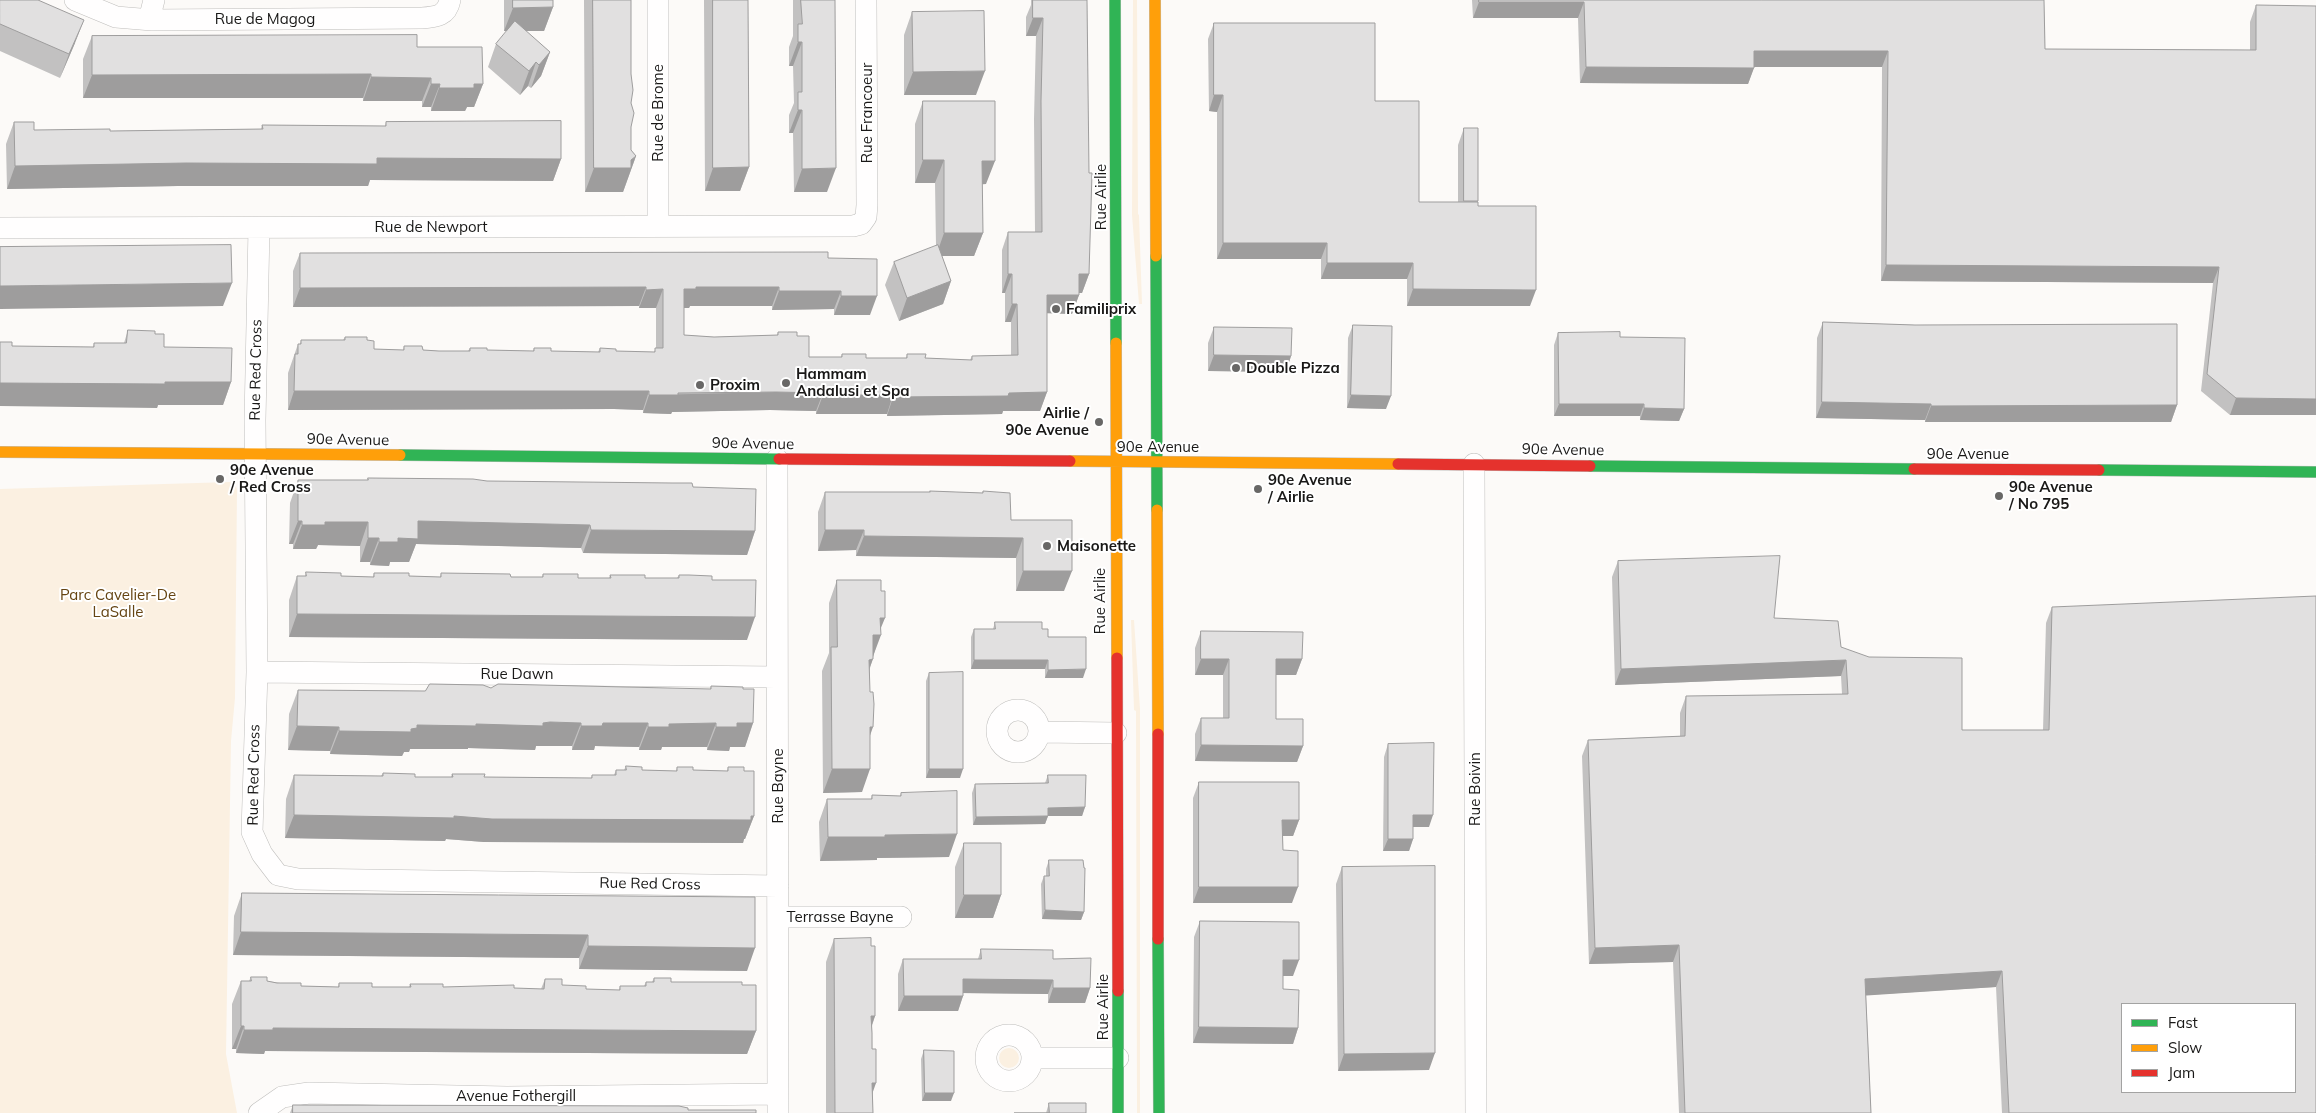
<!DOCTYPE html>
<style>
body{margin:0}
#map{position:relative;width:2316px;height:1113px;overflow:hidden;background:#fcfaf8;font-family:Mulish,sans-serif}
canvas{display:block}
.legend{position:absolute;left:2121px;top:1003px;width:175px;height:90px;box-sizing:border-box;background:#fff;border:1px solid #a3a3a2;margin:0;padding:6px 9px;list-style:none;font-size:15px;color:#191817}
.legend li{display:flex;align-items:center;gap:10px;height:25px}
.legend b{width:25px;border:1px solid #a3a3a2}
</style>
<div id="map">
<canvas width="2316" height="1113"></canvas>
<ul class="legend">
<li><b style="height:6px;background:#30b455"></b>Fast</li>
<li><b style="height:6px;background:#ff9f0a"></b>Slow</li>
<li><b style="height:6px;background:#e5322d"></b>Jam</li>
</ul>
</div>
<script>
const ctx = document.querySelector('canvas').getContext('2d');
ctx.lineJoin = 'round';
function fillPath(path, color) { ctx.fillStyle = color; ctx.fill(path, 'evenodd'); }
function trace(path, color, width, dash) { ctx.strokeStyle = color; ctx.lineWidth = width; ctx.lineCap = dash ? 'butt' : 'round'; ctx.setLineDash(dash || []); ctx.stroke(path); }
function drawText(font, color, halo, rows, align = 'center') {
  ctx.font = font + ' Mulish,sans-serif'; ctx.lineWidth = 4; ctx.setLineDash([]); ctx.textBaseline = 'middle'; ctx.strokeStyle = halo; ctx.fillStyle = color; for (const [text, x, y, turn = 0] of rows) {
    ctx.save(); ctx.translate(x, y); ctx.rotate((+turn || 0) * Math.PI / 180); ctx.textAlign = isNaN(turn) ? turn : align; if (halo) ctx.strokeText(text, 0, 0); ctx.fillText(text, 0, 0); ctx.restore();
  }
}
fillPath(new Path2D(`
 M1133,0H1137L1138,214L1139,215L1142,304H1139L1132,215Z
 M230,482L236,486L237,490L235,698L231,741L226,1054L237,1113H0V489Z
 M1131,620H1134L1140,709V1113H1137L1136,711L1134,710Z
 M999 1058a10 10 0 1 1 20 0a10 10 0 1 1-20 0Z`), '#fbf0e1');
const street = new Path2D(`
 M75,0L116,17L152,20L422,18C436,17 447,16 450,0
 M658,0V225
 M152,20L151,12L154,0
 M0,228L853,226L861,224L866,217L867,205L866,0
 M259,228L255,420L257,672L252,832L262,854L278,875L298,879L778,886
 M777,459L778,1113
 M1474,464L1476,1113
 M257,672L777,677
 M997 731a21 21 0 1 1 42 0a21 21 0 1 1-42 0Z
 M1040,732L1116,733
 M779,917H901
 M986 1058a23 23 0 1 1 46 0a23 23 0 1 1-46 0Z
 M1032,1058H1118
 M259,1113L282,1097L309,1093L507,1097L778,1094`);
const fast = new Path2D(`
 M1115,0L1116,343
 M1156,256L1157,510
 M400,455L779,459
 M1590,466L1914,469
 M2099,470L2316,472
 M1158,939L1159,1113
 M1118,991V1113`);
const slow = new Path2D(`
 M1155,0L1156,256
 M1116,343L1117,658
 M0,452L400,455
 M1070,461L1398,464
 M1157,510L1158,734`);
const jam = new Path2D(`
 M779,459L1070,461
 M1398,464L1590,466
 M1914,469L2099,470
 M1117,658L1118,991
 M1158,734V939`);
trace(street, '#bfbebc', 22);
trace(fast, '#bfbebc', 12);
trace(slow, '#bfbebc', 12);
trace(jam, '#bfbebc', 12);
trace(street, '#fffefe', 21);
trace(fast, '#30b455', 11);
trace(slow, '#ff9f0a', 11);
trace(jam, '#e5322d', 11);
fillPath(new Path2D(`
 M0,0L75,43L60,78L0,51Z
 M504,0H553V7L544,31H525L550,52L541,76L531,88L528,86L520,95L488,67L496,44L507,31H504Z
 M584,0H631V150L636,156L623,192H585Z
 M704,0H748L749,167L740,191H705Z
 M793,0H835L827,192H794L793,133H789V115L794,103L793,66H789V47L793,36Z
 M1031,0H1087L1089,274L1082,293H1079V295L1072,314L1047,313V392L1040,411H1003L1002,414L887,416V414H816V411L770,410L672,412L671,414L643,413V410L614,409L288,410V373L298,344H300L301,340H343L345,337L367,340L374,349L403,350L404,346L423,350L439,351H468L470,348L487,350L533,351L534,348L551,351L598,352L600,348L616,351L654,352L656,348V308H639V306L293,307V271L300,253L828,258L870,315H834V309L772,310V306H690L689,308H684V335L714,337L777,335L778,332L797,336L809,357H841L842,354L866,358H906L907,354L925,358L970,360L972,356L1011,355V322H1005V293H1002V250L1008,232H1035L1034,119L1036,36H1026V17L1031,5Z
 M1472,0H2044L2045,49L2250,50V22L2256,5L2316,415H2230L2201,391L2213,283L1881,281L1882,67H1754L1748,84L1580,83L1578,18H1473Z
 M912,12L976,95H904V35Z
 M1214,23L1375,101L1419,202H1458V145L1464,128L1478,201V206L1530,306H1407V279H1321V259H1217V112L1209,111L1208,39Z
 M92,36L417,47L483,84L474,107H467L465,111H431V107H422V101H363V98H83V59Z
 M923,101L986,184H982L983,233L974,256H942L951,281L943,304L899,321L885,285L894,262L936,246L935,183H915V124Z
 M14,122L34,130L110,131L261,129L262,125L385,126L386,122L561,159L553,181L370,180L368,186H178L7,189L6,144Z
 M1823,322L1915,325L2177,405L2171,422H1925V420L1816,418L1817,338Z
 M1353,325L1386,409L1347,408L1348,338Z
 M1214,327L1291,356L1286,372L1208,371V343Z
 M128,330L155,334L164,347L231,382L223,405H158L157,408L12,346L93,347L94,343H124Z
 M1558,333L1620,337L1684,409L1679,421L1640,420V416H1554V345Z
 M368,478L693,487L755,531L747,555L583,553L581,548L416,544L409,562H390L389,566L370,565V562H360V546L318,545L316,549H293V544H289L290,503L298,480H367Z
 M930,491L982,493L983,491L1011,520L1064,591H1016V558L856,556V550L818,551V512L825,492H929Z
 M1618,561L1774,618L1841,647L1962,730H2043L2046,623L2052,607L2316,1113H2002L1996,987L1866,995L1871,1113H1679L1673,962L1589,964L1582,756L1588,740L1680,736V713L1686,696L1842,694L1841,676L1615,685L1612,577Z
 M306,572L341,576L373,577L374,573L409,576L440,577L441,573L511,577H542L543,574L578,578H609L610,575L645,578H677L679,575L712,580L747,640L289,637V600L297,576H305Z
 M837,580L881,629L870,668L862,792L823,793L822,671L829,653V603Z
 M995,622L1042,629L1083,678H1045V669H971V637L974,629H993Z
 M1201,631L1302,659L1296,675H1276V719L1303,746L1297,762L1195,761V734L1201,718H1223V675H1195V648Z
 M929,673L960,778H926V681Z
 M711,686L743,689L753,723L745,747H730L729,751L707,750V747H662L661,750H639V747L595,746L594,750H572V746L542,745L536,746L535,750L468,748V749H410L409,752H404L402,756L330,754V751L288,750L289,714L298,690L425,691L491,688L710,689Z
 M1388,744L1429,827H1413V839L1409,851H1383L1384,757Z
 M626,766L642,770L676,771L677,767L693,770L727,771L728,767L744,771L754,816L745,839H744L743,843L484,842L446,839L445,841L285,838L286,799L294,775L381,776L383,773L415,777H451L452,774L484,777L591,778L592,775H614L616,770H624Z
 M1048,775L1085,807L1082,816H1048L1045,824L973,825L972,793L975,784L1045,783Z
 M1199,782L1299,820L1293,836H1283V850L1292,903H1193V798Z
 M901,793L949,857L877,858V860L820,861L819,822L827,799H871L872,795L900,796Z
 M964,843L1001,895L993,918H955V867Z
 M1049,860L1084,912L1081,920L1042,919L1041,884L1044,876H1046V869Z
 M1342,867L1429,1070L1338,1071L1336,884Z
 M242,893L755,897L747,971L579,969V958L233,955L234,916Z
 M1200,921L1293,976H1283V989L1298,1028L1293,1044L1193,1043L1194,937Z
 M834,939L871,946L875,1016L872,1026L873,1113H826V962Z
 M981,949L1053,959L1090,988L1085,1003H1048V994L963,993V996L958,1011H898V974L903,959H978Z
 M251,977L267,981L301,986L338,987L339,983L372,987H409L410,984L443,987L541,989L545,979L562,985L586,989L619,990L620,986H644L646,982H652L654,978L671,982L742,985L756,1031L747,1054L265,1051L264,1054L236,1053V1049H232V1004L241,981H249Z
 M924,1050L951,1101H922L921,1059Z
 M1049,1103L1086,1113H1046Z
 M293,1105L688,1110L756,1113H290Z`), '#c2c1c1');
fillPath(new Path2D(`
 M1479,2H1584L1578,18H1473Z
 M553,7L544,31H504L513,8Z
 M1033,18H1043L1036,36H1026Z
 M84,20L75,43L60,78L69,54Z
 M798,42H802L793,66H789Z
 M1754,51H1888L1882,67H1748Z
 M550,52L541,76L531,88L539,65Z
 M536,62L528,86L520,95L529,71Z
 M1586,67L1754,68L1748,84L1580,83Z
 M985,71L976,95H904L913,72Z
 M371,74L363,98H83L92,75Z
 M371,77L431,78L422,101H363Z
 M431,84H440L431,107H422Z
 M474,84H483L474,107H467L465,111H431L439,88Z
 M1214,95H1223L1217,112L1209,111Z
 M798,110H802L793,133H789Z
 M636,156L623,192H585L594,168L631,160Z
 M377,158L561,159L553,181L370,180L368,186H178L7,189L15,166Z
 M923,160H944L935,183H915Z
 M982,161H995L986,184L974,185Z
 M749,167L740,191H705L713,168Z
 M836,168L827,192H794L802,169Z
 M944,233H983L974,256H936Z
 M1223,243H1327L1321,259H1217Z
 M1327,263H1413L1407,279H1321Z
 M1886,265L2219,267L2213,283L1881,281Z
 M1008,274H1012L1005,293H1002Z
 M1079,274H1089L1082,293H1072Z
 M951,281L943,304L899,321L907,298Z
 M232,283L223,306L0,309V286Z
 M646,287L639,306L293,307L300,288Z
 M696,287H779L772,306H690L689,308H677L684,289Z
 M663,289L656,308H639L646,290Z
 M1413,289L1536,290L1530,306H1407Z
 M779,291H841L834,309L772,310Z
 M1047,295H1079L1072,314L1040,313Z
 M841,296H877L870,315H834Z
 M1012,304H1017L1011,322H1005Z
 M1214,355L1291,356L1286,372L1208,371Z
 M165,382H231L223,405H158L157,408L0,406V383Z
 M294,391H649L643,410L614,409L288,410Z
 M776,392L823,393L816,411L770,410L672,412L671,414L643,413L649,395Z
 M1047,392L1040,411H1003L1002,414L887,416L893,397L1009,393Z
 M823,395H893L887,414H816Z
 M1351,395L1391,396L1386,409L1347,408Z
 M2236,398L2316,399V415H2230Z
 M1822,402L1931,404L1925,420L1816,418Z
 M1559,404H1644L1640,416H1554Z
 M2177,405L2171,422H1925L1931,406Z
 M1644,408L1684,409L1679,421L1640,420Z
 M298,521H302L293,544H289Z
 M418,521L590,525L581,548L416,544L409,562H390L389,566L370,565L379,542L398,538Z
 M325,522H368L360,546L318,545L316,549H293L302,525Z
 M591,530L755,531L747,555L583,553Z
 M825,530H864L856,550L818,551Z
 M864,536L1023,538L1016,558L856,556Z
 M368,538H379L370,562H360Z
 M1023,571H1072L1064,591H1016Z
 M297,614L755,617L747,640L289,637Z
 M880,618H885L878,635H881L872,659L873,635Z
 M873,659L864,683L869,660Z
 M1201,659H1229L1223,675H1195Z
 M1276,659H1302L1296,675H1270Z
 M974,660H1048L1045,669H971Z
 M1846,660L1841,676L1615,685L1621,669Z
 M1086,669L1083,678H1045L1048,670Z
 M550,722L581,723L572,746H536L535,750L468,748V749H410L409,752H404L402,756L330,754L339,731L411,729L417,725Z
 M603,723H648L639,747L595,746L594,750H572L581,726Z
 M716,723L707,747H662L661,750H639L648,727L669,724Z
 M737,723H753L745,747H730L729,751L707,750L716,727Z
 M297,726L339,727L330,751L288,750Z
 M870,727H873L865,750Z
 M1201,745L1303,746L1297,762L1195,761Z
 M832,769H870L862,792L823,793Z
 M929,769H963L960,778H926Z
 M1085,807L1082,816H1045L1048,808Z
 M294,815L454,816H754L745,839H744L743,843L484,842L446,839L445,841L285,838Z
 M1413,815H1433L1429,827H1409Z
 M1048,816L1045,824L973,825L976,817Z
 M1282,820H1299L1293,836H1276Z
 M957,834L949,857L877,858V860L820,861L828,837L885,835Z
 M1388,839H1413L1409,851H1383Z
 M1199,887H1298L1292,903H1193Z
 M964,895H1001L993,918H955Z
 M1045,910L1084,912L1081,920L1042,919Z
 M241,932L588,935L579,958L233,955Z
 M1679,945L1673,962L1589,964L1595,948Z
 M588,946L755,948L747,971L579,969Z
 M1283,960H1299L1293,976H1277Z
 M2002,971L1996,987L1859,996L1865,979Z
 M963,979L1053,980L1048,994L958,993Z
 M1053,988H1090L1085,1003H1048Z
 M904,996H963L958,1011H898Z
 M871,1016H875L867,1039Z
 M241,1026H244L236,1049H232Z
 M1199,1027L1298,1028L1293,1044L1193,1043Z
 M273,1028L756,1031L747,1054L265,1051L264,1054L236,1053L244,1030Z
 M1435,1053L1429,1070L1338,1071L1344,1054Z
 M872,1083H876L868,1106Z
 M925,1093H954L951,1101H922Z`), '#9e9d9d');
const building = new Path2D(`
 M0,0H38L84,20L69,54L0,24Z
 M513,0H553V7L513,8Z
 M593,0H631V74L633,90L631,103L634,113L631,127V150L636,156L631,160V168H594Z
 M713,0H748L749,167L713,168Z
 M801,0H835L836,168L802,169V110H798V92H802V42H798V24H802Z
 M1033,0H1087L1089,173H1092L1089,274H1079V295H1047V392L1009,393L1008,396L893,397V395H823V393L776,392L678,393V395H649V391H294L295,354H298V344H301V340H345V337H367V340L374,341V349L404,350V346H422L423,350L439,351H470V348H487V350L534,351V348H551V351L600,352V348L616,349V351L655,352V348H663V289L646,290V287L300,288V253L828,252V258L877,259V296H841V291H779V287H696V289H684V335L714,337L778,335V332H797V336H809V357H842V354H866V358H907V354H926L925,358L972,360V356L1018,355L1017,304H1012V274H1008V232H1042L1041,101L1043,18H1033Z
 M1479,0H2044L2045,49L2256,50V5L2316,6V399L2236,398L2207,374L2219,267L1886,265L1888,51H1754V68L1586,67L1584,2H1479Z
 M984,11L985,71L913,72L912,12Z
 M515,21L550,52L539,65L536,62L529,71L496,44Z
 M1214,23H1375V101H1419V202H1478V206H1536V290L1413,289V263H1327V243H1223V95H1214Z
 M417,35V47H482L483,84H474V88H439L440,84H431V78L371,77V74L92,75V36Z
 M923,101H995V161H982L983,233H944V160H923Z
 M561,121V159L377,158V164L186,163L15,166L14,122H34V130L110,129V131L263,129L262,125L386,126V122Z
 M1464,128H1478V201H1464Z
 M231,245L232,283L0,286V247Z
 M938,245L951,281L907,298L894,262Z
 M1823,322L1915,325L2177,324V405L1931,406V404L1822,402Z
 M1353,325L1392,326L1391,396L1351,395Z
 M1214,327L1292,328L1291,356L1214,355Z
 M128,330L155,331V334H164V347L232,348L231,382H165V384L0,383V342H12V346L94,347V343H126Z
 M1620,332V337L1685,338L1684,409L1644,408V404H1559L1558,333Z
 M368,478L473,479L487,481L673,483H692L693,487L756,489L755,531L591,530L590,525L418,521V539L398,538V542H379V538H368V522H325V525H302V521H298V480H368Z
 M930,491L983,493V491L1010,493L1011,520H1072V571H1023V538L864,536V530H825V492H930Z
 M1780,556L1774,618L1838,621L1841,647L1869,657L1962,658V730H2049L2052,607L2316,596V1113H2009L2002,971L1865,979L1871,1113H1685L1679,945L1595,948L1588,740L1685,736L1686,696L1848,694L1846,660L1621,669L1618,561ZM2122,1004H2295V1092H2122Z
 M306,572L341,573V576L374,577V573H409V576L441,577V573L510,574L511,577H543V574H578V578H611L610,575H645V578H679V575H689L712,576V580H756L755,617L297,614V576H306Z
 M837,580H881V591H885V618H880L881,635H873V659L869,660L870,692H873L874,704L873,727H870V769H832L831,647H837Z
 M995,622H1042V629H1048V637H1086V669L1048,670V660H974V629H995Z
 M1201,631L1303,632L1302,659H1276V719H1303V746L1201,745V718H1229V659H1201Z
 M963,672V769H929V673Z
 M430,684L483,685L491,688L498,684L711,689V686L743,687V689H754L753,723H737V727H716V723L669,724V727H648V723H603L602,726H581V723L550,722L543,723V726L476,724V726L417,725V728L411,729V732L339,731V727L297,726L298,690L425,691Z
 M1434,743L1433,815H1413V839H1388V744Z
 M626,766L642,767V770L677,771V767H693V770L728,771V767H744V771H754V816H751V820L492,819L454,816V818L294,815V775L383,776V773L415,774V777H453L452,774H485L484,777L592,778V775H616V770H626Z
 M1048,775H1086L1085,807L1048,808V816L976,817L975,784L1048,783Z
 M1199,782H1299V820H1282L1283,850L1298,851V887H1199Z
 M957,791V834L885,835V837H828L827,799H872V795L901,796V793Z
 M964,843H1001V895H964Z
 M1049,860H1083L1084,868H1085L1084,912L1045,910L1044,876H1049Z
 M1435,866V1053L1344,1054L1342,867Z
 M242,893L755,897V948L588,946V935L241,932Z
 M1200,921L1299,922V960H1283V989L1299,990L1298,1028L1199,1027Z
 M871,938V946H875V1016H871L872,1033V1049H876V1083H872L873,1113H835L834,939Z
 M981,949L1053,950V959L1091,958L1090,988H1053V980L963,979V996H904L903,959H981Z
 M251,977H267V981L277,983H301V986L339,987V983H372V987H411L410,984H443V987L514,985V988L544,989L545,979H562V985L586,986V989L620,990V986H646V982H654V978H671V982H742V985H756V1031L273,1028V1030H244V1026H241V981H251Z
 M924,1050L954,1051V1093H925Z
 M1049,1103H1086V1113H1014H1049Z
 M293,1105L679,1106L688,1108V1110H756V1113H293Z`);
fillPath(building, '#e1e0e0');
trace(building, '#9e9d9d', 1);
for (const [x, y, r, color] of [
 [1056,309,5,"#686766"],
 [1236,368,5,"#686766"],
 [786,383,5,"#686766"],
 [700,385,5,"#686766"],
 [1099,422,5,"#686766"],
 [220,479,5,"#686766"],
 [1258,489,5,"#686766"],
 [1999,496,5,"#686766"],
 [1047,546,5,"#686766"]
]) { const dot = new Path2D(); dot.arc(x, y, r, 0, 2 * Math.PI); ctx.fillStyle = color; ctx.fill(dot); trace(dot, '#fff', 2); }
drawText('15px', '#191817', '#fff', [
 ["Rue de Magog",265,19],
 ["Rue de Brome",658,113,-90],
 ["Rue Francoeur",867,113,-90],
 ["Rue Airlie",1101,197,-90],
 ["Rue de Newport",431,227],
 ["Rue Red Cross",256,370,-89],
 ["90e Avenue",348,440,1],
 ["90e Avenue",753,444,1],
 ["90e Avenue",1158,447],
 ["90e Avenue",1563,450,1],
 ["90e Avenue",1968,454],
 ["Rue Airlie",1100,601,-90],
 ["Rue Dawn",517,674],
 ["Rue Red Cross",254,775,-89],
 ["Rue Bayne",778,786,-90],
 ["Rue Boivin",1475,789,-90],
 ["Rue Red Cross",650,884,1],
 ["Terrasse Bayne",840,917],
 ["Rue Airlie",1103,1007,-90],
 ["Avenue Fothergill",516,1096]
]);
drawText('bold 15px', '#191817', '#fff', [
 ["Familiprix",1066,309],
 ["Double Pizza",1246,368],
 ["Hammam",796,374],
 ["Andalusi et Spa",796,391],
 ["Proxim",710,385],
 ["Airlie /",1089,413,"right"],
 ["90e Avenue",1089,430,"right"],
 ["90e Avenue",230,470],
 ["/ Red Cross",230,487],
 ["90e Avenue",1268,480],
 ["/ Airlie",1268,497],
 ["90e Avenue",2009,487],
 ["/ No 795",2009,504],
 ["Maisonette",1057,546]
], 'left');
drawText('15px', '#654412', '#fff', [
 ["Parc Cavelier-De",118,595],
 ["LaSalle",118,612]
]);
</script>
